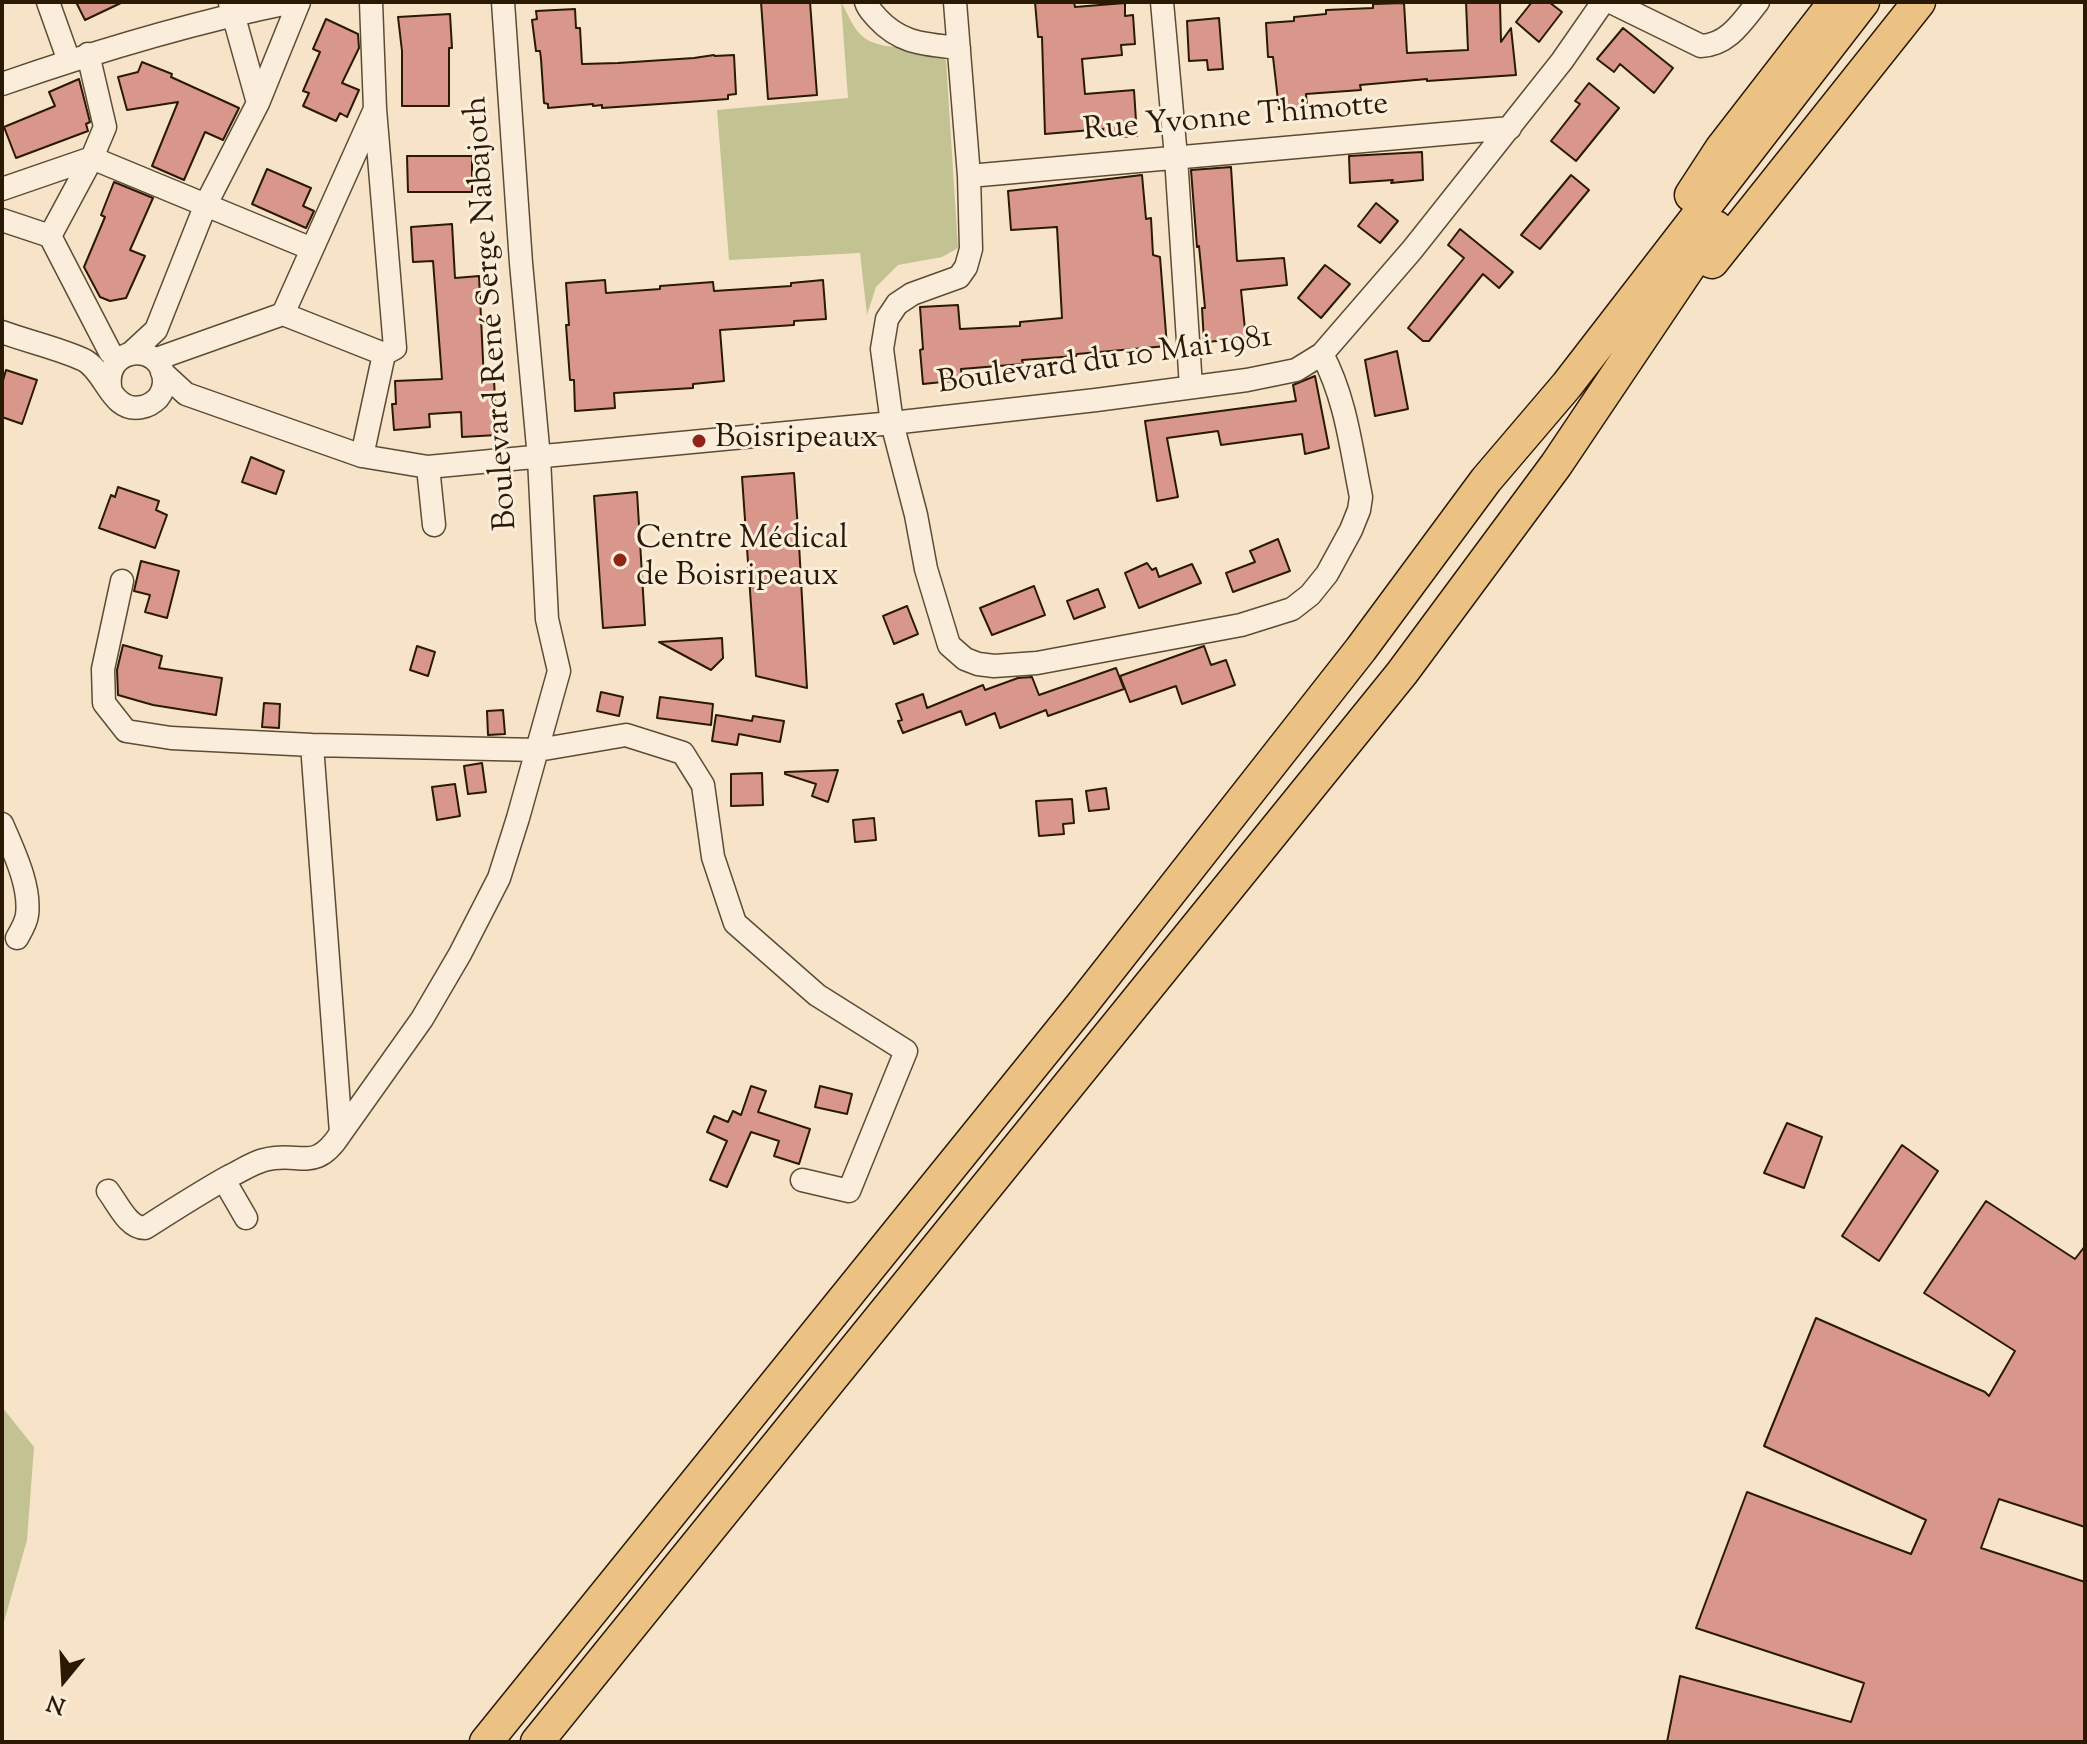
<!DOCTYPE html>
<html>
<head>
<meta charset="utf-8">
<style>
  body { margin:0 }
  #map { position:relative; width:2087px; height:1744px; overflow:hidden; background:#f7e4c8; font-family:"Sorts Mill Goudy",serif }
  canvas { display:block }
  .frame { position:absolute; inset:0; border:4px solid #2a1903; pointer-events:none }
  .north { position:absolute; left:24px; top:1640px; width:80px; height:80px; -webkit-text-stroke:6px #faeddb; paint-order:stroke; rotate:198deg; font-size:22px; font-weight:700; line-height:32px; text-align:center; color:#2a1903 }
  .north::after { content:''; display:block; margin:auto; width:28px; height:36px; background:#2a1903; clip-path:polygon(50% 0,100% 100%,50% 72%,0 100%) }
</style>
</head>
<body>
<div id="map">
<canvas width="2087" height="1744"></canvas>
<div class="frame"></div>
<div class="north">N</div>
</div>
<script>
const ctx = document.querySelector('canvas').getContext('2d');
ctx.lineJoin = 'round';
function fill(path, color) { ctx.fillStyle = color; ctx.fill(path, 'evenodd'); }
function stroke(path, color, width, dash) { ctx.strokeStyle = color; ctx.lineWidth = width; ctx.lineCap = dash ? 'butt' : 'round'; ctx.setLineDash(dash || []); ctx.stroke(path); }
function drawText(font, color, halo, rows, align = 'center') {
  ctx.font = font + ' "Sorts Mill Goudy",serif'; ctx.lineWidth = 6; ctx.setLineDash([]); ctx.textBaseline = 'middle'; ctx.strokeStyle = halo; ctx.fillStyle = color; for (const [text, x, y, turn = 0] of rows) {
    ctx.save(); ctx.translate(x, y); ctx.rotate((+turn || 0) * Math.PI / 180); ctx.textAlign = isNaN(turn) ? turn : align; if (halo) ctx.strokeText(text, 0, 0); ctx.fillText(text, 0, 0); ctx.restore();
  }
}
fill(new Path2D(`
  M841,2c6,10 11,24 20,33 17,16 49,12 70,10l15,15 12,188 -16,9 -44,8 -22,22 -9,28 -7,-62 -131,7 -12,-150 131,-12z
  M2,1407l32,40 -7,93 -25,89z`), '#c2c292');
const building = new Path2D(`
  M76,2h47l-38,18z
  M761,2h49l7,93 -49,4z
  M1035,2h39l1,5 50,-4v13l8,-1 2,29 -14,1 1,10 -40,4 3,35 49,-4 3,46 -34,2v-9l-58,5 -3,-97h-4z
  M1466,2h34l1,40 10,-14 5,47 -89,6v-2l-67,6 1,5 -55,4 1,12 -28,3 -6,-52h-5l-2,-34 28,-2v-4l32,-3v-4l47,-2v-4l31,-1 3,50 61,-3z
  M1532,2h17l13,10 -23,30 -23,-20z
  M575,9l1,19h4l2,36 36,-1 76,-5 20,-3 1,1 19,-1 2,39 -8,1v4l-40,3 -86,6v-3l-9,1v-2l-45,4v-4l-4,-1 -3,-44 -1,-8h-4l-4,-31 5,-1 -1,-8z
  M450,14l2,34h-3v58h-47v-55l-4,-34z
  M1219,18l4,51 -15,1 -1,-10 -18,1 -2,-40z
  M326,19l32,15 1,14 -17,35 17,7 -12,27 -7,-4 -4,8 -33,-15 6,-13 -6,-2 17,-39 -7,-3z
  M1623,28l50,40 -19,25 -34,-29 -6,8 -17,-13z
  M142,62l30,12 -1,3 68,31 -16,32 -18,-8 -21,48 -32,-14 26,-64 -51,8 -9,-33 20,-5z
  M79,79l11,43 -4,2 2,7 -72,27 -12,-31 51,-21 -6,-14z
  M1589,83l30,25 -43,53 -25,-20 29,-37 -5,-3z
  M1422,152l1,28 -32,3 2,-3 -43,3 -1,-27z
  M407,156h65v36h-64z
  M1231,167l6,94 47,-3 3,27 -46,5 5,49 -42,3 -2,-34h3l-6,-62 -2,1 -6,-77z
  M267,169l44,19 -8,18 11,5 -8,17 -54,-24z
  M1142,175l4,44 5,-1 2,37 7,2 7,89 -90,8 -1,2 -54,4 1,4 -62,5 1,11 -39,4 -3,-34 3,-1 -3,-42 38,-2 2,24 60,-3v-4l42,-4 -5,-91 -46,3 -3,-39z
  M1571,175l18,15 -49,59 -19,-14z
  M114,182l39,16 -23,52 15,6 -19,42 -16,3 -10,-4 -16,-30 21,-50 -4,-2z
  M1376,203l22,18 -18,22 -22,-17z
  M452,224l3,54 24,-2 5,105 10,-1 3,55 -35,2 -1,-25 -32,2 1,13 -36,3 -2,-26h4l-1,-23 47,-2 -9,-118 -20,1 -2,-35z
  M1460,229l53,43 -14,16 -16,-14 -54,67h-6l-15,-13 56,-70 -16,-13z
  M1325,265l25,19 -29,34 -23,-20z
  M605,280l1,13 54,-4v-3l53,-4 1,9 77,-5v-3l32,-3 3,39 -32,2v4l-74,5 4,51 -31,3v4l-79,5 1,15 -40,3 -1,-31h-4l-4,-55h3l-3,-42z
  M1397,351l11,58 -33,7 -10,-56z
  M6,370l31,10 -15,44 -20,-7v-33z
  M1315,376l14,72 -24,6 -3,-20 -81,11 -3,-14 -51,7 11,59 -21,4 -12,-80 151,-20 -3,-16z
  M251,457l33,14 -8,23 -34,-12z
  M794,473l5,71 8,144 -51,-12 -14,-199z
  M118,487l41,14 -3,9 11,5 -12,33 -56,-20 12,-33 4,2z
  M637,492l8,133 -42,3 -9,-132z
  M1278,539l12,32 -57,21 -7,-19 29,-11 -5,-11z
  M141,561l38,10 -12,47 -22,-6 5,-17 -16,-4z
  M1147,563l5,7 4,-2 3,9 33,-13 9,19 -62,25 -14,-35z
  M1034,586l11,29 -53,20 -12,-27z
  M1098,589l7,18 -31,12 -7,-18z
  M907,606l11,28 -24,10 -11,-28z
  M722,638l1,20 -12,12 -52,-28z
  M123,645l39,11 -3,12 63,10 -6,37 -63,-10 -35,-10 -1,-25z
  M417,646l18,6 -7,24 -18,-6z
  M1204,646l7,19 15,-5 9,25 -53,19 -6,-18 -46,16 -10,-26z
  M1116,668l8,21 -76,27 -2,-6 -46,18 -5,-15 -29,12 -5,-14 -58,22 -5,-12 4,-1 -6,-16 27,-10 4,14 56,-23 2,5 33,-12 14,-1 7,18z
  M601,692l22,5 -4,19 -22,-5z
  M660,697l53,7 -2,21 -54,-7z
  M264,703l16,1 -1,24 -17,-1z
  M503,710l2,24 -17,1 -1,-24z
  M716,715l36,6 1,-5 31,5 -4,21 -41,-8 -2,11 -25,-4z
  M482,763l4,29 -18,2 -4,-28z
  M838,770l-10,32 -16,-6 4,-12 -31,-10v-2z
  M762,773l1,32 -32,1v-32z
  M455,784l5,32 -23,4 -5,-33z
  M1106,788l3,21 -20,2 -3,-20z
  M1072,799l2,24 -11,1 1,10 -25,2 -3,-35z
  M874,818l2,22 -21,2 -2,-22z
  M751,1086l15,5 -8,21 52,17 -11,35 -25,-8 5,-15 -28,-9 -24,55 -17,-7 17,-39 -20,-9 7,-16 14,6 5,-11 8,4z
  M820,1086l32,8 -5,20 -32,-7z
  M1787,1123l35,14 -18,51 -40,-15z
  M1902,1145l36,26 -59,90 -37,-25z
  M1986,1201l89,58 10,-13v281l-86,-28 -18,49 104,34v160h-418l13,-66 171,46 13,-39 -168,-55 51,-136 164,62 15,-34 -162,-74 52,-128 169,74 4,4 26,-45 -91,-58z`);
fill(building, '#d8978a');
stroke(building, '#2a1903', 2);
const minor = new Path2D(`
  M48,2l21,59
  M371,2l4,107 20,239 -11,6 -101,-40 92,-205
  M866,2c2,7 6,10 11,16 24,26 47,26 82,30
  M955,2l14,174 2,73 -5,18 -7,10 -47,17 -15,10 -10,15 -5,30 10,74 24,92 10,54 23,76 16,14 13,5 16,2 43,-3 204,-38 51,-16 18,-14 17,-21 24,-44 8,-20 2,-13c-10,-49 -15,-98 -39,-143
  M1162,2l14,155 15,230
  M1611,2l90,44c27,-1 41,-24 57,-44
  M230,3l28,100
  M88,54l17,73 -13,31 220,91
  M2,84c95,-33 192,-62 291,-82
  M969,176l541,-48
  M2,189l90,-31
  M2,220l48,16 42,-78
  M50,236l60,116
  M2,332c27,10 56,16 82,28 22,11 27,54 58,47 6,-1 12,-5 16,-9 4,-5 6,-11 6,-17 -1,-41 -64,-36 -53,11
  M130,354l26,-24 50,-126 52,-101 41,-101
  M162,357l121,-43
  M162,372l24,22 176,62 66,11 464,-44 204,-23 151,-20 49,-10 26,-16 90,-104 150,-189 41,-59
  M362,456l22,-102
  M428,467l6,58
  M122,581l-19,88 1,34 22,28 45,7 141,7 226,5 88,-15 57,18 20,32 10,72 22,66 82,72 89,56 -57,140 -47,-11
  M2,824c11,26 29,62 25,91 -1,8 -6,16 -10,23
  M341,1133l81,-114 38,-65 39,-76 19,-60 41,-147 -12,-52 -8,-161 -18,-195 -18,-261
  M224,1180l22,38
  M108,1191c10,13 20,37 37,37 28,-18 56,-36 85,-52 11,-5 22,-13 34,-16 36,-10 50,15 77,-27l-29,-388`);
const highway = new Path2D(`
  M1691,195l30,-46 110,-142
  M1712,262l207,-260
  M486,1742l594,-735 281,-358 125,-169 81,-95 296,-383
  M537,1742l865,-1069 154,-208 160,-238`);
stroke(minor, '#5d4c34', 25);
stroke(highway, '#2a1903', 35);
stroke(minor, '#faeddb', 22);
stroke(highway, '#ecc284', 32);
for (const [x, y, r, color] of [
  [699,441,8,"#8f2418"],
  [620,560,8,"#8f2418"]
]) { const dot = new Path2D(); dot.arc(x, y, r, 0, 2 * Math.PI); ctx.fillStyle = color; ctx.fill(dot); stroke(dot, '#faeddb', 3); }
drawText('32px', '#2a1903', '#faeddb', [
  ["Rue Yvonne Thimotte",1236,120,-5],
  ["Boulevard René Serge Nabajoth",494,313,-94],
  ["Boulevard du 10 Mai 1981",1105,363,-8]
]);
drawText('32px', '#2a1903', '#faeddb', [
  ["Boisripeaux",715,441],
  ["Centre Médical",636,542],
  ["de Boisripeaux",636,579]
], 'left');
</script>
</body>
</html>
